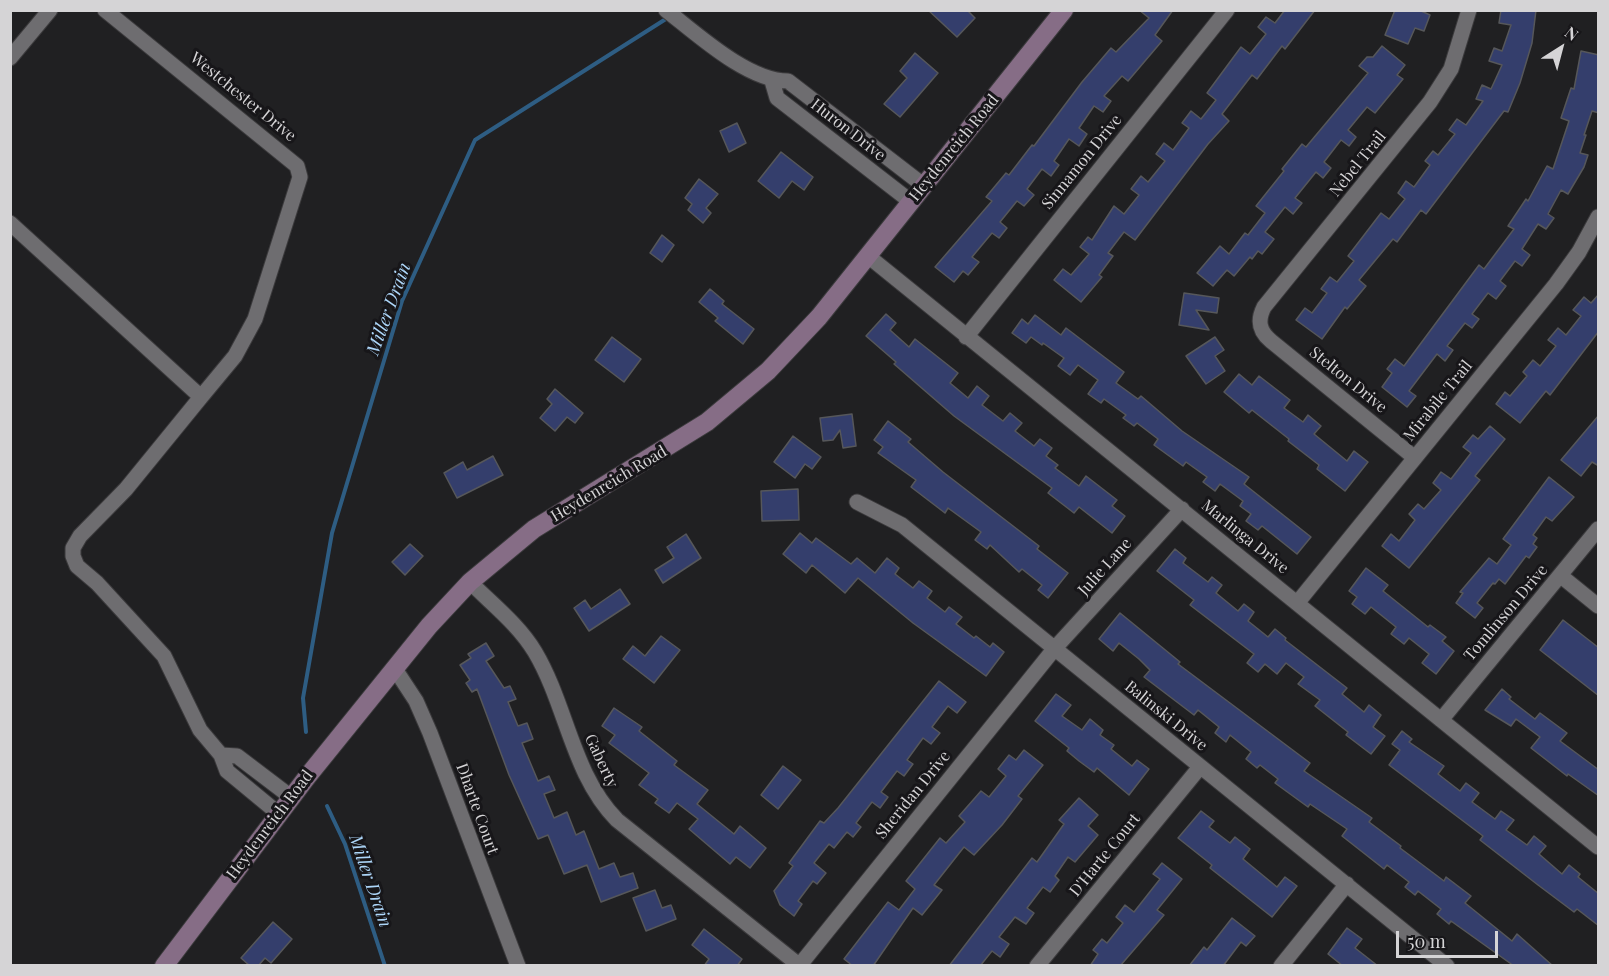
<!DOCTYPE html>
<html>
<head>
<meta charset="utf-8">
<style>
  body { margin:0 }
  #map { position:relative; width:1609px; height:976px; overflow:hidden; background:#202022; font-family:"Playfair Display",serif }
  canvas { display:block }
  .frame { position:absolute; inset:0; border:12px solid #d5d4d6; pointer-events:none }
  .north { position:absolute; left:1531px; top:18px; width:60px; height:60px; -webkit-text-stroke:4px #171619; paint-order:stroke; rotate:36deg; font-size:16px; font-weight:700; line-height:24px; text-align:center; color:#d5d4d6 }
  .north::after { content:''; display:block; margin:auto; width:21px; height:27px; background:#d5d4d6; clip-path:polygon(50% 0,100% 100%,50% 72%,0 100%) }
  .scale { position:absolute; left:1396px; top:931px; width:102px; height:27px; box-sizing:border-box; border:3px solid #d5d4d6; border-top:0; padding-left:8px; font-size:18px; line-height:21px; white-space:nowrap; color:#d5d4d6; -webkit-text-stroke:4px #171619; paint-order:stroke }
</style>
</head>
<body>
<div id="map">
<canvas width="1609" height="976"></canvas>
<div class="frame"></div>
<div class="north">N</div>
<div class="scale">50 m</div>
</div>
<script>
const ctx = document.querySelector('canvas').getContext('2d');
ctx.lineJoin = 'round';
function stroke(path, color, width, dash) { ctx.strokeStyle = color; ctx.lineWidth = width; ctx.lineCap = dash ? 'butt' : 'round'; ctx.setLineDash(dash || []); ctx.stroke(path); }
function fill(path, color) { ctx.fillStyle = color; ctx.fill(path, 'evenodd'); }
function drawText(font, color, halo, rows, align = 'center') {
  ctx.font = font + ' "Playfair Display",serif'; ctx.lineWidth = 6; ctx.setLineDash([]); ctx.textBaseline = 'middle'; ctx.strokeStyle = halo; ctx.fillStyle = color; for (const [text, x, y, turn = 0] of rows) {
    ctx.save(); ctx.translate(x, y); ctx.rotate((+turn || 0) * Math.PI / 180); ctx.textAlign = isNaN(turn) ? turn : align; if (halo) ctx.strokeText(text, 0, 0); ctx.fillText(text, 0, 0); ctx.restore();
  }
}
stroke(new Path2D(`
  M306,732l-3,-34 29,-165 70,-232 73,-161 194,-123
  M327,806l18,38 40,122`), '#2e5d83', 4);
const building = new Path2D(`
  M928,10h39l8,8 -18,19z
  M1139,10h34l-18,25 7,6 -34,40 -6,-5 -18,20 7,5 -8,11 -9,-6 -15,22 8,6 -8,12 -10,-7 -15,22 5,4 -8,11 -9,-7 -15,20 7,6 -10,11 -7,-5 -17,21 7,6 -8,10 -7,-5 -20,24 7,5 -11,13 -5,-4 -9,11 -19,-15 57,-66 -6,-4 20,-24 3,2 23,-30 2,1 48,-64 29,-34 5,4 33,-34z
  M1285,10h30l-30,39 -3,-3 -25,33 -5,-4 -30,39 7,7 -21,23 -73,96 -11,-8 -16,21 5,3 -14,19 3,2 -21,25 -27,-22 9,-11 8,6 18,-21 -9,-7 8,-10 4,3 22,-34 10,8 15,-19 -8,-6 10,-13 7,6 17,-21 -9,-7 8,-11 9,7 16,-22 -7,-5 9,-12 10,8 15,-19 -9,-7 34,-46 9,7 16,-20 -8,-7 8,-10 9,6z
  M1395,10h24l11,5 -6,16 -9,-3 -7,16 -23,-9z
  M1501,10h35l-4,33 -12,40 -12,29 -4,-1 -78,103 -5,-4 -24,32 -4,-3 -34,41 7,6 -19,23 -2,-2 -23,32 -26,-19 9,-12 7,5 15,-20 -6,-4 9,-12 7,5 17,-21 -6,-5 33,-43 8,6 16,-20 -7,-6 8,-12 8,6 16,-22 -5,-4 8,-10 5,4 17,-21 -6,-4 8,-11 9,6 17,-24 -7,-2 6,-14 9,4 11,-24 -13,-4 5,-13 8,3 9,-26 -12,-2z
  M1382,46l23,19 -8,10 6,4 -28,34 -8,-6 -19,23 8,7 -7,9 -8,-6 -17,22 7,6 -8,10 -7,-6 -21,26 7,5 -9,11 -8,-7 -20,25 9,7 -12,15 -4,-3 -6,8 -2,-2 -16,19 -7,-6 -14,16 -16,-13 23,-27 9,8 16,-21 3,2 17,-22 -9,-7 28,-35 -2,-2 20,-25 4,3 62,-74 -9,-7 8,-9h6z
  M1581,51l18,4v58l-7,-2 -8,24h2l-6,18 8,2 -4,12 -16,27 -7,-4 -13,24 6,4 -8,11 -8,-5 -16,25 8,6 -8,11 -7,-5 -15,20 6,5 -10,13 -8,-6 -16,21 7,5 -7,9 -7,-5 -18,23 6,4 -8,11 -8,-7 -28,37 7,5 -9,11 -25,-20 10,-14 -5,-4 8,-10 9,7 75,-101 5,4 30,-40 -6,-3 18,-27 2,2 19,-35 6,3 16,-48 -8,-3 10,-30 3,1z
  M915,53l23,20 -38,44 -16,-13 23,-26 -7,-7z
  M737,123l9,20 -17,9 -9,-21z
  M781,152l32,25 -9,13 -12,-9 -13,17 -21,-17z
  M699,179l19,15 -12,14 5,5 -8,10 -15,-13 4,-6 -7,-6z
  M662,235l12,10 -12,17 -12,-9z
  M710,289l14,12 -2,3 32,25 -11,15 -28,-23 3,-3 -19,-16z
  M1184,293l35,5 -2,15 -21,-3 13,20 -30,-5z
  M1599,294v37l-49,64 -4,-4 -26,32 -24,-19 9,-12 5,4 17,-20 -4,-4 10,-12 7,6 16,-20 -8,-6 10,-12 8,7 15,-19 -8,-6 11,-13 7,6z
  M886,314l10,9 -6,7 19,17 6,-8 43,34 -8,10 18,15 9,-12 12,10 -7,9 21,16 7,-8 12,10 -7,8 19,15 6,-7 12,9 -6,8 12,9 -3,3 24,18 7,-10 31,24 -5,6 13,10 -13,17 -33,-26 -5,6 -26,-20 4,-5 -98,-72 -60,-52 2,-2 -30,-26z
  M1035,315l26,20 5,-7 25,19 33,25 -8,11 22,16 3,-3 41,35 67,46 -5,7 67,53 -14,17 -35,-28 -4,4 -12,-9 5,-7 -11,-8 3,-5 -23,-17 -5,7 -12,-9 4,-5 -21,-15 -3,4 -29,-21 4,-6 -21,-16 -3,3 -11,-8 3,-3 -22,-16 -3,4 -13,-9 10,-14 -20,-15 -8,10 -12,-9 6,-8 -21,-15 -1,2 -11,-8 -5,6 -14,-10 10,-14 6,5z
  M612,337l29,22 -17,23 -29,-22z
  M1215,337l9,13 -9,6 10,15 -19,13 -20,-28z
  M1239,374l13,11 7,-9 31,24 -6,8 19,14 5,-7 13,11 -7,8 33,27 7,-10 14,11 -23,29 -28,-22 2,-4 -31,-24 1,-2 -37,-29 -3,3 -25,-21z
  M555,389l28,24 -8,10 -8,-6 -12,14 -15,-13 12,-14 -5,-5z
  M852,414l4,32 -13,2 -3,-18 -7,10 -10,1 -3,-23z
  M1599,415v51l-7,-4 -11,14 -20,-16z
  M888,421l23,18 -3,3 35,30 96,74 -2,3 31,24 -20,25 -10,-8 4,-5 -20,-16 -3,3 -29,-27 -3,4 -12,-9 6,-8 -33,-24 -3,5 -34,-26 5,-7 -38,-27 5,-6 -9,-7z
  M1490,426l15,13 -30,37 5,4 -71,88 -27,-22 9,-12 8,7 16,-21 -6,-6 9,-10 6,5 17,-19 -8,-7 8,-11 10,7 20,-26 -8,-6 10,-12 5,4z
  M793,436l28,21 -9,12 -7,-5 -10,14 -21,-16z
  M493,456l10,19 -46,23 -13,-25 19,-11 4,8z
  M1549,477l25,20 -22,24 -6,-4 -13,18 4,3 -4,6 4,3 -8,11 -3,-2 -21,28 -6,-5 -4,5 -2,-1 -16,20 6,5 -8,10 -19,-15 7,-10 -3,-1 29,-34 8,6 14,-19 -8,-6z
  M798,489l1,31 -37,1 -1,-30z
  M800,533l12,10 4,-5 35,26 6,-6 18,15 12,-15 12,10 -4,6 18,14 6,-7 13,10 -5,7 18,14 4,-5 13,10 -6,7 18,14 2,-2 14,11 3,-4 11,9 -18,24 -73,-53 -55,-45 -13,15 -33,-28 -6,8 -23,-19z
  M686,534l15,24 -38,25 -8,-13 19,-12 -7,-11z
  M410,544l13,12 -18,19 -13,-13z
  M1175,549l11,9 -3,5 25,19 4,-5 10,8 -6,8 22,18 6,-7 10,8 -6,9 20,16 7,-8 11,9 -1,2 62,48 -5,6 22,18 5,-7 12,10 -8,12 12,9 -14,18 -25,-19 2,-3 -33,-26 5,-6 -22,-16 6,-7 -18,-14 -9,11 -12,-10 -7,8 -11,-9 7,-9 -64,-49 4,-5 -37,-29z
  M1366,568l22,17 -5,6 45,36 2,-2 16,12 -4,4 12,10 -18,23 -14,-11 7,-9 -20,-16 -5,6 -13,-10 5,-7 -25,-20 -6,7 -13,-10 5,-7 -8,-6z
  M620,589l10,15 -41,27 -15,-23 11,-8 6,9z
  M1120,613l60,49 -2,2 132,99 -6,8 68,47 -3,4 32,24 -1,2 44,33 2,-4 25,19 -6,7 47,38 5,-7 36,32h-39l-63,-45 -2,3 -12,-10 4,-5 -23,-18 -3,4 -10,-8 4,-5 -22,-17 -3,4 -42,-33 5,-7 -37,-25 -2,3 -33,-24 3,-4 -18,-14 -3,3 -11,-9 5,-7 -21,-17 -4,7 -11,-9 4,-6 -21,-17 -4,5 -50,-38 6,-7 -11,-11 -20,-16 -6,8 -14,-12z
  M1563,620l36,28v48l-59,-46z
  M661,636l19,14 -26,33 -31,-24 10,-13 12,10z
  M486,643l8,13 -8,5 18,27 6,-2 6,13 -8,3 10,24 9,-3 6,16 -11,4 16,38 11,-5 6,14 -11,4 10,24 13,-6 9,23 8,-4 15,38 15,-6 6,14 13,-4 5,15 -37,14 -14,-37 -23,9 -16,-39 -10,4 -29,-64 -32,-86 -5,3 -6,-9 4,-3 -10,-15 11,-7 -3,-4z
  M939,681l27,21 -9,11 -9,-7 -16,21 8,6 -9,11 -8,-6 -16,22 6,4 -9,12 -7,-5 -16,21 7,5 -8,11 -8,-6 -16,21 5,4 -8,10 -6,-5 -13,16 -5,-4 -15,19 12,10 -9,11 -4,-3 -15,20 4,3 -8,12 -14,-11 -6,-14 19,-25 -4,-3 31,-42 4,2 14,-15z
  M1502,689l9,8 -2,2 26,20 5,-6 27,20 -7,8 39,29v26l-31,-22 -1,2 -36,-28 9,-11 -24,-18 -5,7 -26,-16z
  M1056,694l15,11 -9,11 20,14 8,-11 13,11 -3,5 14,10 -3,4 21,17 5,-6 12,9 -20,26 -32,-27 -3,4 -15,-11 -12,-10 2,-3 -34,-27z
  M614,708l28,19 -3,4 38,30 -3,4 34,25 -11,14 37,30 6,-8 26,22 -16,20 -14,-11 -6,7 -41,-35 9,-10 -21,-16 -8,10 -14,-10 3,-4 -19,-14 10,-12 -40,-30 6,-8 -13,-9z
  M1402,731l10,8 -3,3 35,24 -6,8 22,17 6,-8 13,10 -7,9 23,17 6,-8 13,9 -8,10 21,15 7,-9 12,10 -7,8 23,20 7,-9 11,9 -2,3 21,17v32l-22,-17 -3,3 -36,-27 -58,-45 3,-4 -94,-71 11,-15 -8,-6z
  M1024,750l19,15 -25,31 4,3 -20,26 -28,30 -10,-8 -30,38 8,5 -20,25 -9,-7 -40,58h-20l-9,-7 44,-57 11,8 16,-21 -9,-8 11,-14 23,-29 6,5 19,-21 -6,-6 22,-25 8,6 17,-21 -8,-7 11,-14 7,5z
  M783,766l18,14 -23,29 -17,-14z
  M1079,798l19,17 -10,11 10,9 -23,27 -7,-5 -13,19 4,4 -9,12 -7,-5 -16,21 7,5 -8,11 -11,-7 -16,20 10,7 -9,13 -8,-6 -12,15h-31l83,-108 5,4 27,-38 -5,-4z
  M1201,811l13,10 -5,6 21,16 5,-6 15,12 -7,10 34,28 8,-10 12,9 -25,31 -62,-49 2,-3 -34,-27z
  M1162,863l20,16 -25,31 7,5 -44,51h-30l8,-12 -5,-4 9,-11 5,4 16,-20 -7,-6 9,-12 9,7 26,-33 -7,-5z
  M655,890l7,18 9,-3 5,14 -30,12 -13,-33z
  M1232,918l23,18 -9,10 -5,-4 -18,24h-34l15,-19 3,3z
  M273,922l19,17 -21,24 -6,-5 -7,8h-8l-9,-8z
  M1347,928l15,11 -7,9 23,18h-35l-15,-12z
  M704,929l38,30 -5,7h-33l5,-7 -17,-14z`);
fill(building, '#343e6c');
stroke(building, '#56575a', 1.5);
const street = new Path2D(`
  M666,10c32,25 82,71 122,71l135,104
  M10,58l40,-48
  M772,81l5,17 133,103
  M10,223l191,174 34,-41 20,-37 45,-142 -3,-11 -192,-156
  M868,256l730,591
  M966,337l261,-327
  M201,397l-75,92 -46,47 -7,12v8l4,10 20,17 67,73 36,74 21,25
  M1415,458l-144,-117c-12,-10 -14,-20 -7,-34l166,-205 21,-33 18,-59
  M857,502l45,23 545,441
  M1561,576l37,30
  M470,582c22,22 49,43 65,70 32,54 37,122 82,168l183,146
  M1298,602l258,-318 23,-32 19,-35
  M395,669l21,32 14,32 88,233
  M1441,720l157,-191
  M279,814l-52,-43 -6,-16 16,1 54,41
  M799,966l256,-318 127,-139
  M1037,966l163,-199
  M1281,966l66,-82`);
const secondary = new Path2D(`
  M164,966l143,-189 122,-151 41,-44 64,-53 173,-107 61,-51 51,-54 245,-307`);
stroke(street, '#3b3a3c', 17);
stroke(secondary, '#3b3a3c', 20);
stroke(street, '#6e6d70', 15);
stroke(secondary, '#866d86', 18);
drawText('16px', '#d5d4d6', '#171619', [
  ["Westchester Drive",243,97,39],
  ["Huron Drive",848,130,38],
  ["Heydenreich Road",954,148,-51],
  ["Sinnamon Drive",1082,162,-51],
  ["Nebel Trail",1358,164,-51],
  ["Stelton Drive",1348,380,39],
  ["Mirabile Trail",1438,401,-51],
  ["Heydenreich Road",609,484,-31],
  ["Marlinga Drive",1245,537,39],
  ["Julie Lane",1105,567,-48],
  ["Tomlinson Drive",1506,613,-50],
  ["Balinski Drive",1166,716,39],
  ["Gaberty",601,761,65],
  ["Sheridan Drive",913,795,-51],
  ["Dharte Court",477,809,70],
  ["Heydenreich Road",270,825,-53],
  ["D'Harte Court",1105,855,-51]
]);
drawText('italic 18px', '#add6f9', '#171619', [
  ["Miller Drain",389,309,-70],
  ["Miller Drain",370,881,71]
]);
</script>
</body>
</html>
